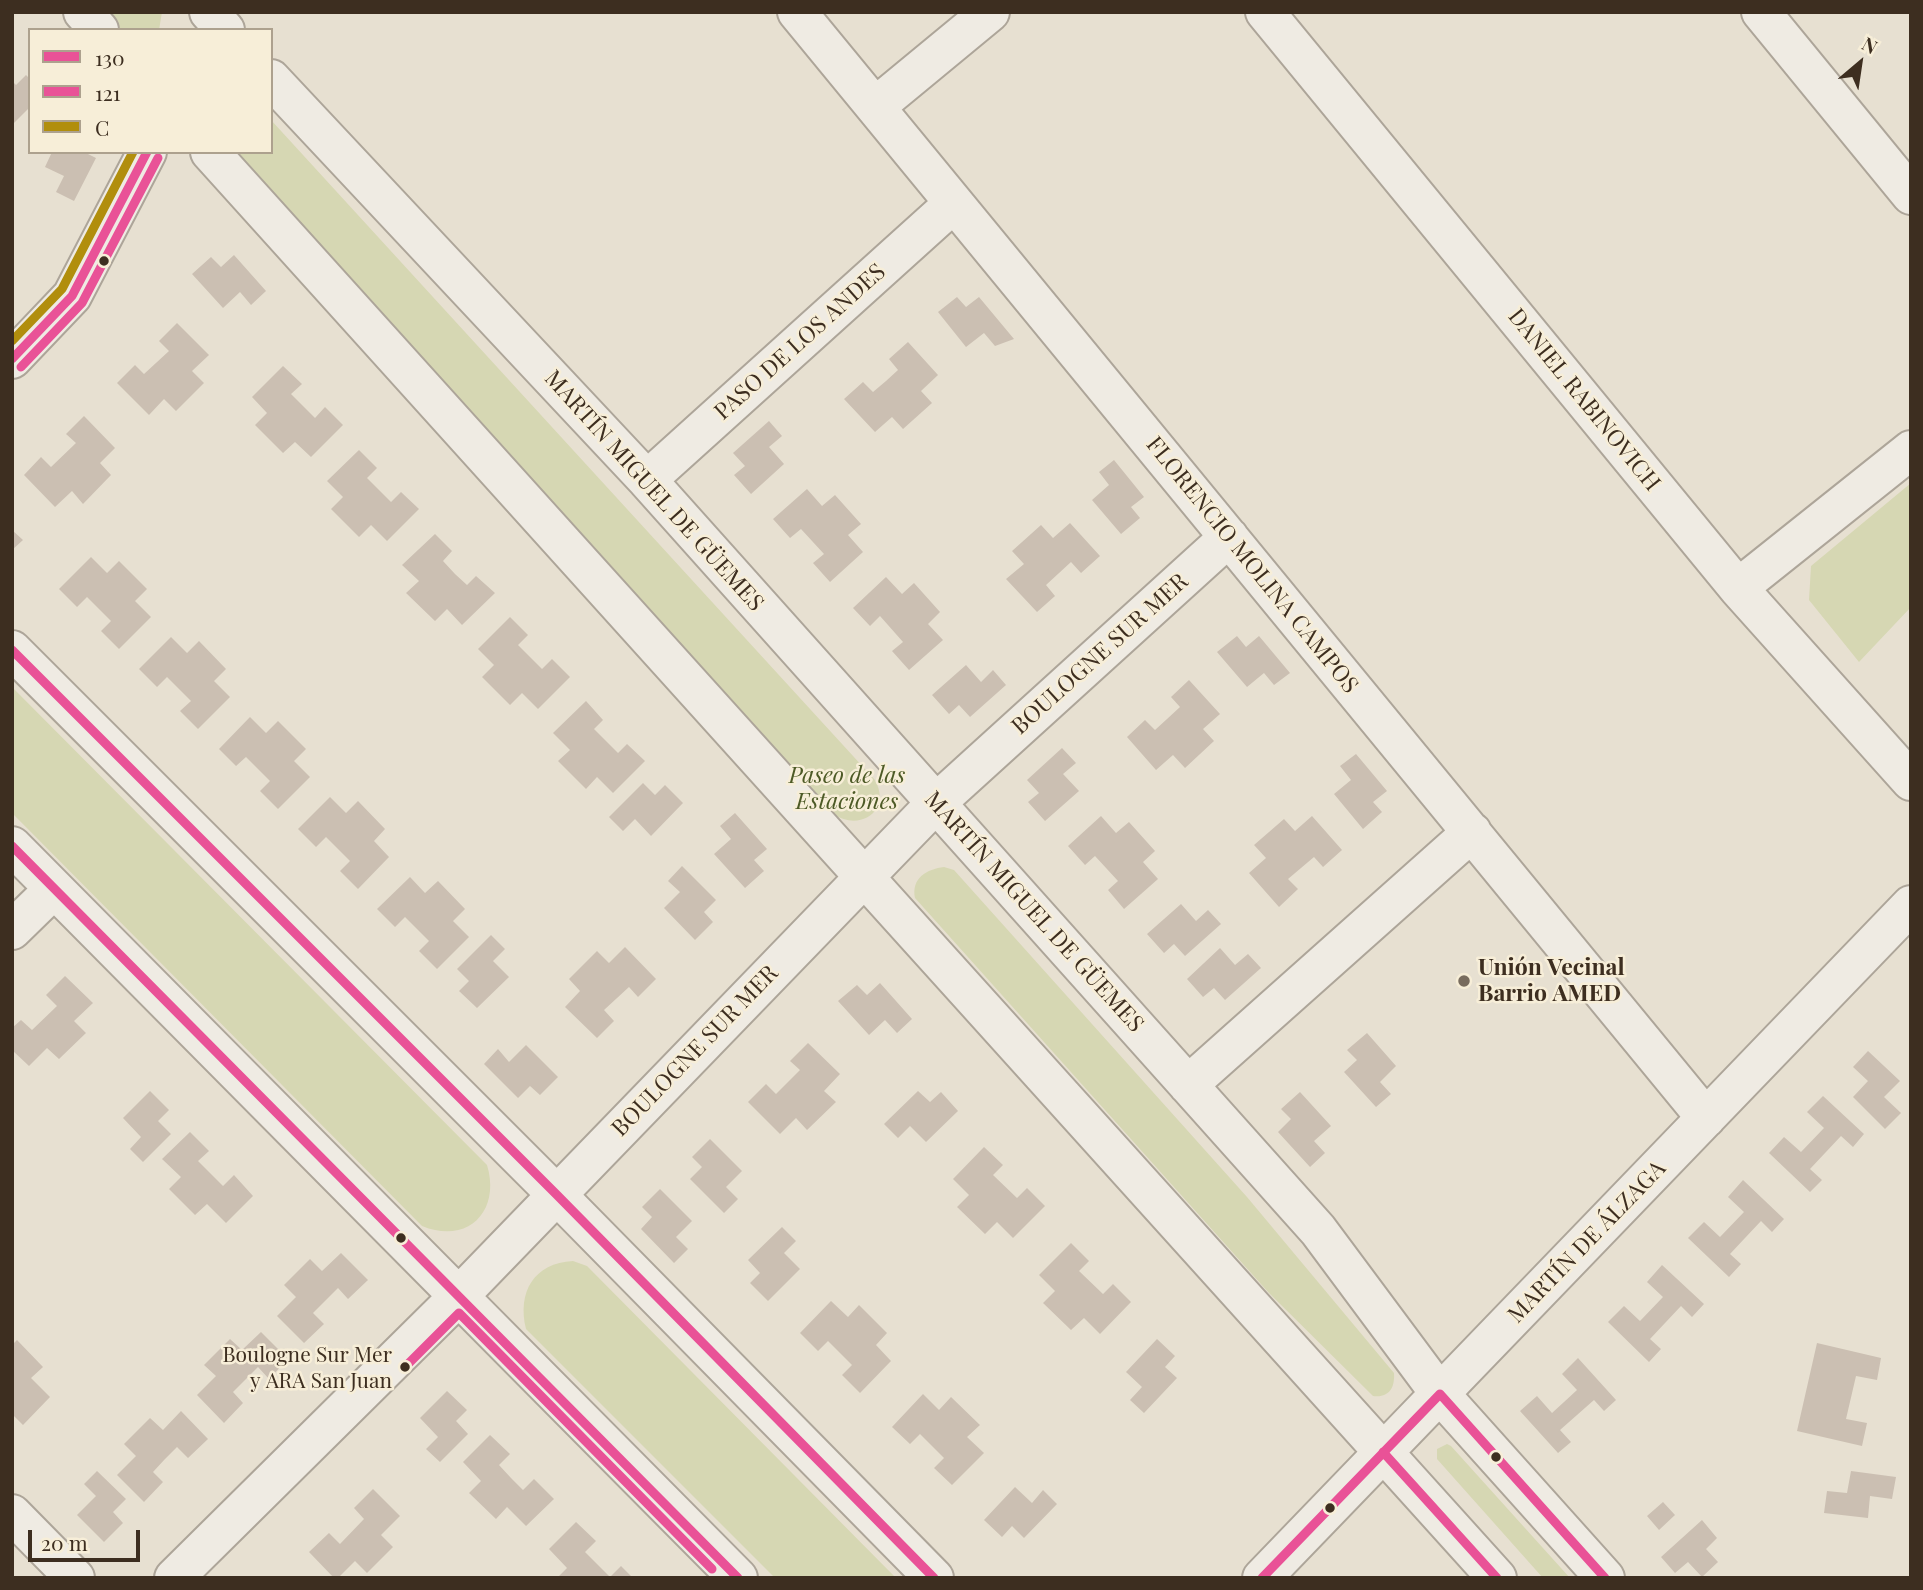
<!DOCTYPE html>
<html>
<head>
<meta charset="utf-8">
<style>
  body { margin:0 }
  #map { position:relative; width:1923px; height:1590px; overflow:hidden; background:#e7e0d1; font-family:"Playfair Display",serif }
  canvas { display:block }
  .frame { position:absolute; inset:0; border:14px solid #3d2e20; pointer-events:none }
  .legend { position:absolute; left:28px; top:28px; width:245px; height:126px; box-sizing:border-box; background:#f7eed8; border:2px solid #ada18e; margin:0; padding:9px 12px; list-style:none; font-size:21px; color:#3d2e20 }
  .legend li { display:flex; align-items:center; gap:14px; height:35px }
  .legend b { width:35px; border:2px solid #ada18e }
  .north { position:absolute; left:1825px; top:28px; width:70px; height:70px; -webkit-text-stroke:5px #f7eed8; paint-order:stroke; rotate:29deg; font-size:19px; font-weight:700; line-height:28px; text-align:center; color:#3d2e20 }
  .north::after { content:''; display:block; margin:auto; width:24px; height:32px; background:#3d2e20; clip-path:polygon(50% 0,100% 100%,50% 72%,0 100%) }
  .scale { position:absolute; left:28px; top:1530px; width:112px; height:32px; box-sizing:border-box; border:4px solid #3d2e20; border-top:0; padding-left:9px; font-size:21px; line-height:24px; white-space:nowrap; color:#3d2e20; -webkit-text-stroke:5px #f7eed8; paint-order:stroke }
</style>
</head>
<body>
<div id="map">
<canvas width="1923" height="1590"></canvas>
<div class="frame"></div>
<ul class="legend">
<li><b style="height:9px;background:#e95297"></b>130</li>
<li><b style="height:9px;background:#e95297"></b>121</li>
<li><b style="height:9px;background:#b18e0d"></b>C</li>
</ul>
<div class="north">N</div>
<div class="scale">20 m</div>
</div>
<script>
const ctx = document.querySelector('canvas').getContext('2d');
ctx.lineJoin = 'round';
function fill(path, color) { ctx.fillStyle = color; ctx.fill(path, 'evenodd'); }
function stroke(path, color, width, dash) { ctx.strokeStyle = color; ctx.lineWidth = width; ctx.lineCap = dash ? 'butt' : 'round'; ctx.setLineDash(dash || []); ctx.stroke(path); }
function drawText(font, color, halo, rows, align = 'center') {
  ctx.font = font + ' "Playfair Display",serif'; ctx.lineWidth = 5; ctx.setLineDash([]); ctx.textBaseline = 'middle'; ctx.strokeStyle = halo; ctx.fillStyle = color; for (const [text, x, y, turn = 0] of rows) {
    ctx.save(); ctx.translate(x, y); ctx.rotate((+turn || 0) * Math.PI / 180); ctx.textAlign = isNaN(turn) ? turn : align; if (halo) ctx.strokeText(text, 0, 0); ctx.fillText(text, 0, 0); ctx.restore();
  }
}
fill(new Path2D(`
  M105,12h57l-3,18h-39z
  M271,120l604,660c17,31 -15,52 -42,34l-601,-662h39z
  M1911,483v124l-52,55 -50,-62 2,-34z
  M12,687l475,478c14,46 -19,80 -65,61l-410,-413z
  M944,867l10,3 293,327 147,176c1,15 -5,25 -21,23l-104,-103 -354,-395c-4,-20 12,-29 29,-31z
  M573,1261l14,5 309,312h-121l-249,-249c-9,-37 8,-66 47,-68z
  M1447,1444l4,2 119,132h-27l-106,-119v-10z`), '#d6d7b3');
fill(new Path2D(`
  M26,75l4,4v28l-18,18v-44l4,4z
  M52,152h32l12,6 -22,43 -18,-9 8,-16 -19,-9z
  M234,255l32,36 -15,14 -11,-13 -17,16 -31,-34 19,-17 10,10z
  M957,297l9,10 13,-10 35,42 -19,7 -11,-13 -18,14 -28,-35z
  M177,323l32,32 -17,16 12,12 -28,28 -12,-12 -15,16 -32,-32 18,-18 9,9 25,-23 -10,-10z
  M908,342l30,33 -17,16 11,12 -29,26 -11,-12 -17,15 -31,-33 19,-17 10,10 13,-11 12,-11 -9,-11z
  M283,366l19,18 -11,10 24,24 10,-11 18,18 -32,32 -16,-15 -12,11 -28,-28 12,-12 -15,-16z
  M84,416l31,32 -15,15 11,12 -28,29 -11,-13 -17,16 -31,-32 17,-18 10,10 25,-24 -10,-9z
  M769,421l13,15 -13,11 15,17 -33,30 -17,-19 11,-9 -12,-13z
  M359,450l18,18 -10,10 24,24 10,-10 18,17 -32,32 -16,-16 -12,12 -28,-28 12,-12 -16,-16z
  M1114,460l30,37 -13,10 9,11 -19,16 -29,-34 17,-15 -10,-13z
  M807,489l15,17 13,-11 26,29 -13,11 15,17 -33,30 -17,-19 11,-9 -23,-25 -11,9 -17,-19z
  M1070,523l30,33 -19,17 -10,-11 -25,23 9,11 -18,16 -31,-33 18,-15 -12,-13 29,-26 12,13z
  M12,530l11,10 -11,10z
  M435,534l17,17 -9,10 12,13 12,11 9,-9 19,17 -33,32 -15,-16 -12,12 -29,-28 13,-12 -17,-16z
  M91,557l16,16 12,-12 28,28 -12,12 16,16 -32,32 -18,-18 10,-10 -24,-24 -10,10 -18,-18z
  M886,577l16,17 12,-11 26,29 -12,12 15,16 -34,30 -17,-19 11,-9 -23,-26 -10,10 -17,-18z
  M510,617l18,18 -10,10 24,24 10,-10 18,18 -32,32 -16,-16 -12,12 -28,-28 12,-12 -16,-16z
  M1237,636l9,11 13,-11 31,37 -16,12 -10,-12 -17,14 -30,-35z
  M171,637l16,16 12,-12 27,28 -12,12 16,16 -32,32 -18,-18 11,-10 -24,-24 -10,10 -18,-18z
  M966,665l15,17 12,-12 13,15 -36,32 -11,-12 -10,9 -17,-19z
  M1189,680l31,34 -17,15 11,12 -29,27 -12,-13 -17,15 -29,-33 18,-17 10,10 12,-11 13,-12 -9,-10z
  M586,701l17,19 -9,9 24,24 9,-9 18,17 -32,32 -16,-16 -11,12 -28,-28 12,-11 -17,-17z
  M250,717l16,16 12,-12 28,28 -12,12 16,16 -32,32 -18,-18 10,-10 -24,-24 -10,9 -17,-17z
  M1062,748l14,15 -13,11 16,17 -34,30 -17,-19 11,-9 -12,-13z
  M1356,754l31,37 -14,11 9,10 -19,17 -29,-35 17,-14 -11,-14z
  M643,783l12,12 10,-10 18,18 -32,33 -16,-17 -12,12 -14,-14z
  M330,797l16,16 12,-12 27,28 -11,12 15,16 -31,32 -18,-18 10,-10 -24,-24 -10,10 -18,-18z
  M735,813l32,36 -13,11 10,11 -19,17 -31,-34 17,-15 -11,-13z
  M1101,816l15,17 13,-11 26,29 -12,11 15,17 -34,30 -16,-19 10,-9 -23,-25 -10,9 -17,-19z
  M1312,816l30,34 -19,17 -9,-10 -26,22 10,10 -19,18 -30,-34 17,-15 -12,-13 30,-26 11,12z
  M682,866l34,34 -12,12 9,10 -18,18 -31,-32 16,-16 -12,-11z
  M410,877l15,16 13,-12 27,28 -12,12 16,16 -32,32 -18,-18 10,-10 -24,-24 -10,10 -18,-18z
  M1181,904l15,17 12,-11 13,14 -36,32 -11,-12 -10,9 -17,-19z
  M491,935l14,14 -12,12 16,16 -32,31 -18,-17 10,-10 -12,-12z
  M625,947l31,32 -18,18 -9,-10 -25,23 10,11 -17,17 -32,-31 15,-16 -11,-12 28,-28 12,12z
  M1220,948l15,17 13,-11 13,14 -36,32 -11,-12 -11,9 -16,-18z
  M65,976l28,27 -19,18 12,12 -27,26 -12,-11 -18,18 -17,-16v-22l9,-8 11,10 25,-24 -11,-11z
  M880,983l32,36 -15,14 -12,-13 -16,15 -31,-34 19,-16 10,10z
  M1367,1033l29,33 -16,16 11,12 -15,13 -32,-35 13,-12 -10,-10z
  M808,1043l32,31 -16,17 12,11 -29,28 -11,-12 -16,16 -32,-32 18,-18 10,10 24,-24 -10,-9z
  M526,1045l32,32 -18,18 -10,-9 -12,12 -34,-34 14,-15 11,13z
  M1868,1051l32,30 -16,16 17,16 -16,16 -32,-32 15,-16 -15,-14z
  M150,1091l19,19 -11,11 13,13 -28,28 -13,-13 11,-12 -18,-19z
  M918,1091l12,11 11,-10 17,19 -32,31 -16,-16 -12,12 -14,-14z
  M1300,1092l31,34 -17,15 11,12 -15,14 -32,-35 13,-13 -10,-10z
  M1823,1096l41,38 -11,13 -12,-11 -31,33 12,11 -12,12 -41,-39 15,-16 17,15 23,-24 -17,-16z
  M190,1132l19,19 -11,10 25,25 11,-11 19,21 -27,27 -19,-19 -12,11 -26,-26 12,-12 -19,-18z
  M710,1139l32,32 -16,16 12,12 -14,14 -34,-34 12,-12 -10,-10z
  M984,1147l19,18 -10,10 24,23 10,-10 18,18 -32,32 -16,-16 -12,12 -28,-27 12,-12 -16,-16z
  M1743,1180l41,39 -12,13 -11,-11 -16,17 -15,16 11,10 -12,13 -41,-39 16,-16 16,15 24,-25 -16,-15z
  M660,1189l32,32 -16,16 12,12 -14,14 -33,-34 11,-12 -10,-10z
  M782,1227l14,14 -12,12 16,16 -32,32 -18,-18 10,-10 -12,-13z
  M1071,1243l18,18 -10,10 24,23 10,-10 18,18 -31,32 -16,-16 -13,12 -28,-27 12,-12 -16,-16z
  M341,1253l27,27 -20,19 -10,-11 -25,25 11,11 -20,19 -27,-27 19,-19 -12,-12 26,-26 12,12z
  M1662,1265l42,39 -12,13 -11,-11 -31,33 11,10 -12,13 -41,-40 16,-16 16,15 23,-24 -16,-15z
  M831,1301l17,16 11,-12 28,28 -11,12 15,16 -31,32 -18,-18 10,-10 -24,-24 -10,10 -18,-18z
  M261,1332l27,27 -19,20 -11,-12 -25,25 10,11 -19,20 -27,-28 19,-19 -12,-11 26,-26 12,11z
  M1157,1339l18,17 -10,11 12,11 -33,35 -14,-13 12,-13 -16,-15z
  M17,1340l26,27 -12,11 19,19 -27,28 -11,-11 2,-20 -2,-49z
  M1817,1343l64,15 -4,22 -21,-4 -10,43 21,4 -5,23 -65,-15z
  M1578,1358l38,42 -12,11 -10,-11 -34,30 11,12 -13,11 -38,-42 17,-15 15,17 12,-11 13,-12 -15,-16z
  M447,1391l20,19 -11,11 12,13 -28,28 -14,-13 12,-12 -18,-19z
  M923,1394l16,16 12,-13 29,28 -13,12 17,16 -32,32 -18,-17 10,-10 -24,-24 -10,10 -18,-17z
  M181,1411l27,28 -20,19 -11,-11 -12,12 -12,13 10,10 -19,20 -27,-27 19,-19 -12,-12 26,-26 13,12z
  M490,1435l20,19 -11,11 12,13 12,12 11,-11 20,20 -28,27 -19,-19 -11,12 -27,-26 12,-12 -18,-19z
  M97,1471l29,28 -13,13 10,11 -19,19 -27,-27 19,-19 -12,-12z
  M1851,1471l45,6 -4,22 -22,-3 -2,22 -44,-5 3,-22 20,2z
  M1015,1487l17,16 11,-13 14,14 -33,34 -12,-12 -10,11 -18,-17z
  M373,1489l27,27 -19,19 12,12 -26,26 -12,-12 -17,17h-4l-25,-26 20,-19 11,11 24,-25 -10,-11z
  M1663,1502l12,13 -16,15 -12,-14z
  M1702,1520l15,18 -11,11 12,13 -16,15 -14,-15 -13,11 -14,-16z
  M576,1522l20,19 -11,11 25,25 11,-11 12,12h-76l10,-10 -18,-19z`), '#cbbfb2');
const street = new Path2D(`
  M83,12l16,18
  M209,12l16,18
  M797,12l909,1106
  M1265,12l473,576 173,193
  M1761,12l150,183
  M271,79l376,401 671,750 122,164 165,184
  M875,107l115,-95
  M210,152l1287,1426
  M12,359l60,-63 75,-144
  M647,480l307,-277
  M1738,588l173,-138
  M12,650l545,545 377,383
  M12,846l726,732
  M12,930l42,-41
  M1188,1085l284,-253
  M12,1514l63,64
  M174,1578l285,-282 477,-493 293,-266
  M1262,1578l649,-673`);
stroke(street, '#ada599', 42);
stroke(street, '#efebe3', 38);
stroke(new Path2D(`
  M12,359l60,-63 75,-144
  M12,650l545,545 377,383
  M12,846l726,732
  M1440,1394l165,184
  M1383,1452l114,126
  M1262,1578l178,-184`), '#e95297', 9);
stroke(new Path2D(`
  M21,367l61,-64 76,-145
  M404,1368l55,-55 253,256`), '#e95297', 9);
stroke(new Path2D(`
  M12,341l50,-52 71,-137`), '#b18e0d', 9);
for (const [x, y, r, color] of [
  [104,261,6,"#3d2e20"],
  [1464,981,7,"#786c5e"],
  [401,1238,6,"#3d2e20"],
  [405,1367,6,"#3d2e20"],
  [1496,1457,6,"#3d2e20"],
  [1330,1508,6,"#3d2e20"]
]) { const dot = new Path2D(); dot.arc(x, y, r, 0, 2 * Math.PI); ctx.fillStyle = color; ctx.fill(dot); stroke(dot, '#f7eed8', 2.5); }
drawText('21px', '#3d2e20', '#f7eed8', [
  ["Boulogne Sur Mer",392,1355],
  ["y ARA San Juan",392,1381]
], 'right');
drawText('23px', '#3d2e20', '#f7eed8', [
  ["PASO DE LOS ANDES",800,342,-42],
  ["DANIEL RABINOVICH",1584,400,51],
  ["MARTÍN MIGUEL DE GÜEMES",654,491,48],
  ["FLORENCIO MOLINA CAMPOS",1252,565,51],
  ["BOULOGNE SUR MER",1100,654,-42],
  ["MARTÍN MIGUEL DE GÜEMES",1034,912,48],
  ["BOULOGNE SUR MER",695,1051,-46],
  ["MARTÍN DE ÁLZAGA",1587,1242,-46]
]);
drawText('italic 23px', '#4d5a26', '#f7eed8', [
  ["Paseo de las",847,776],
  ["Estaciones",847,802]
]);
drawText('bold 23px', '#3d2e20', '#f7eed8', [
  ["Unión Vecinal",1478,968],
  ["Barrio AMED",1478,994]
], 'left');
</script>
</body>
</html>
